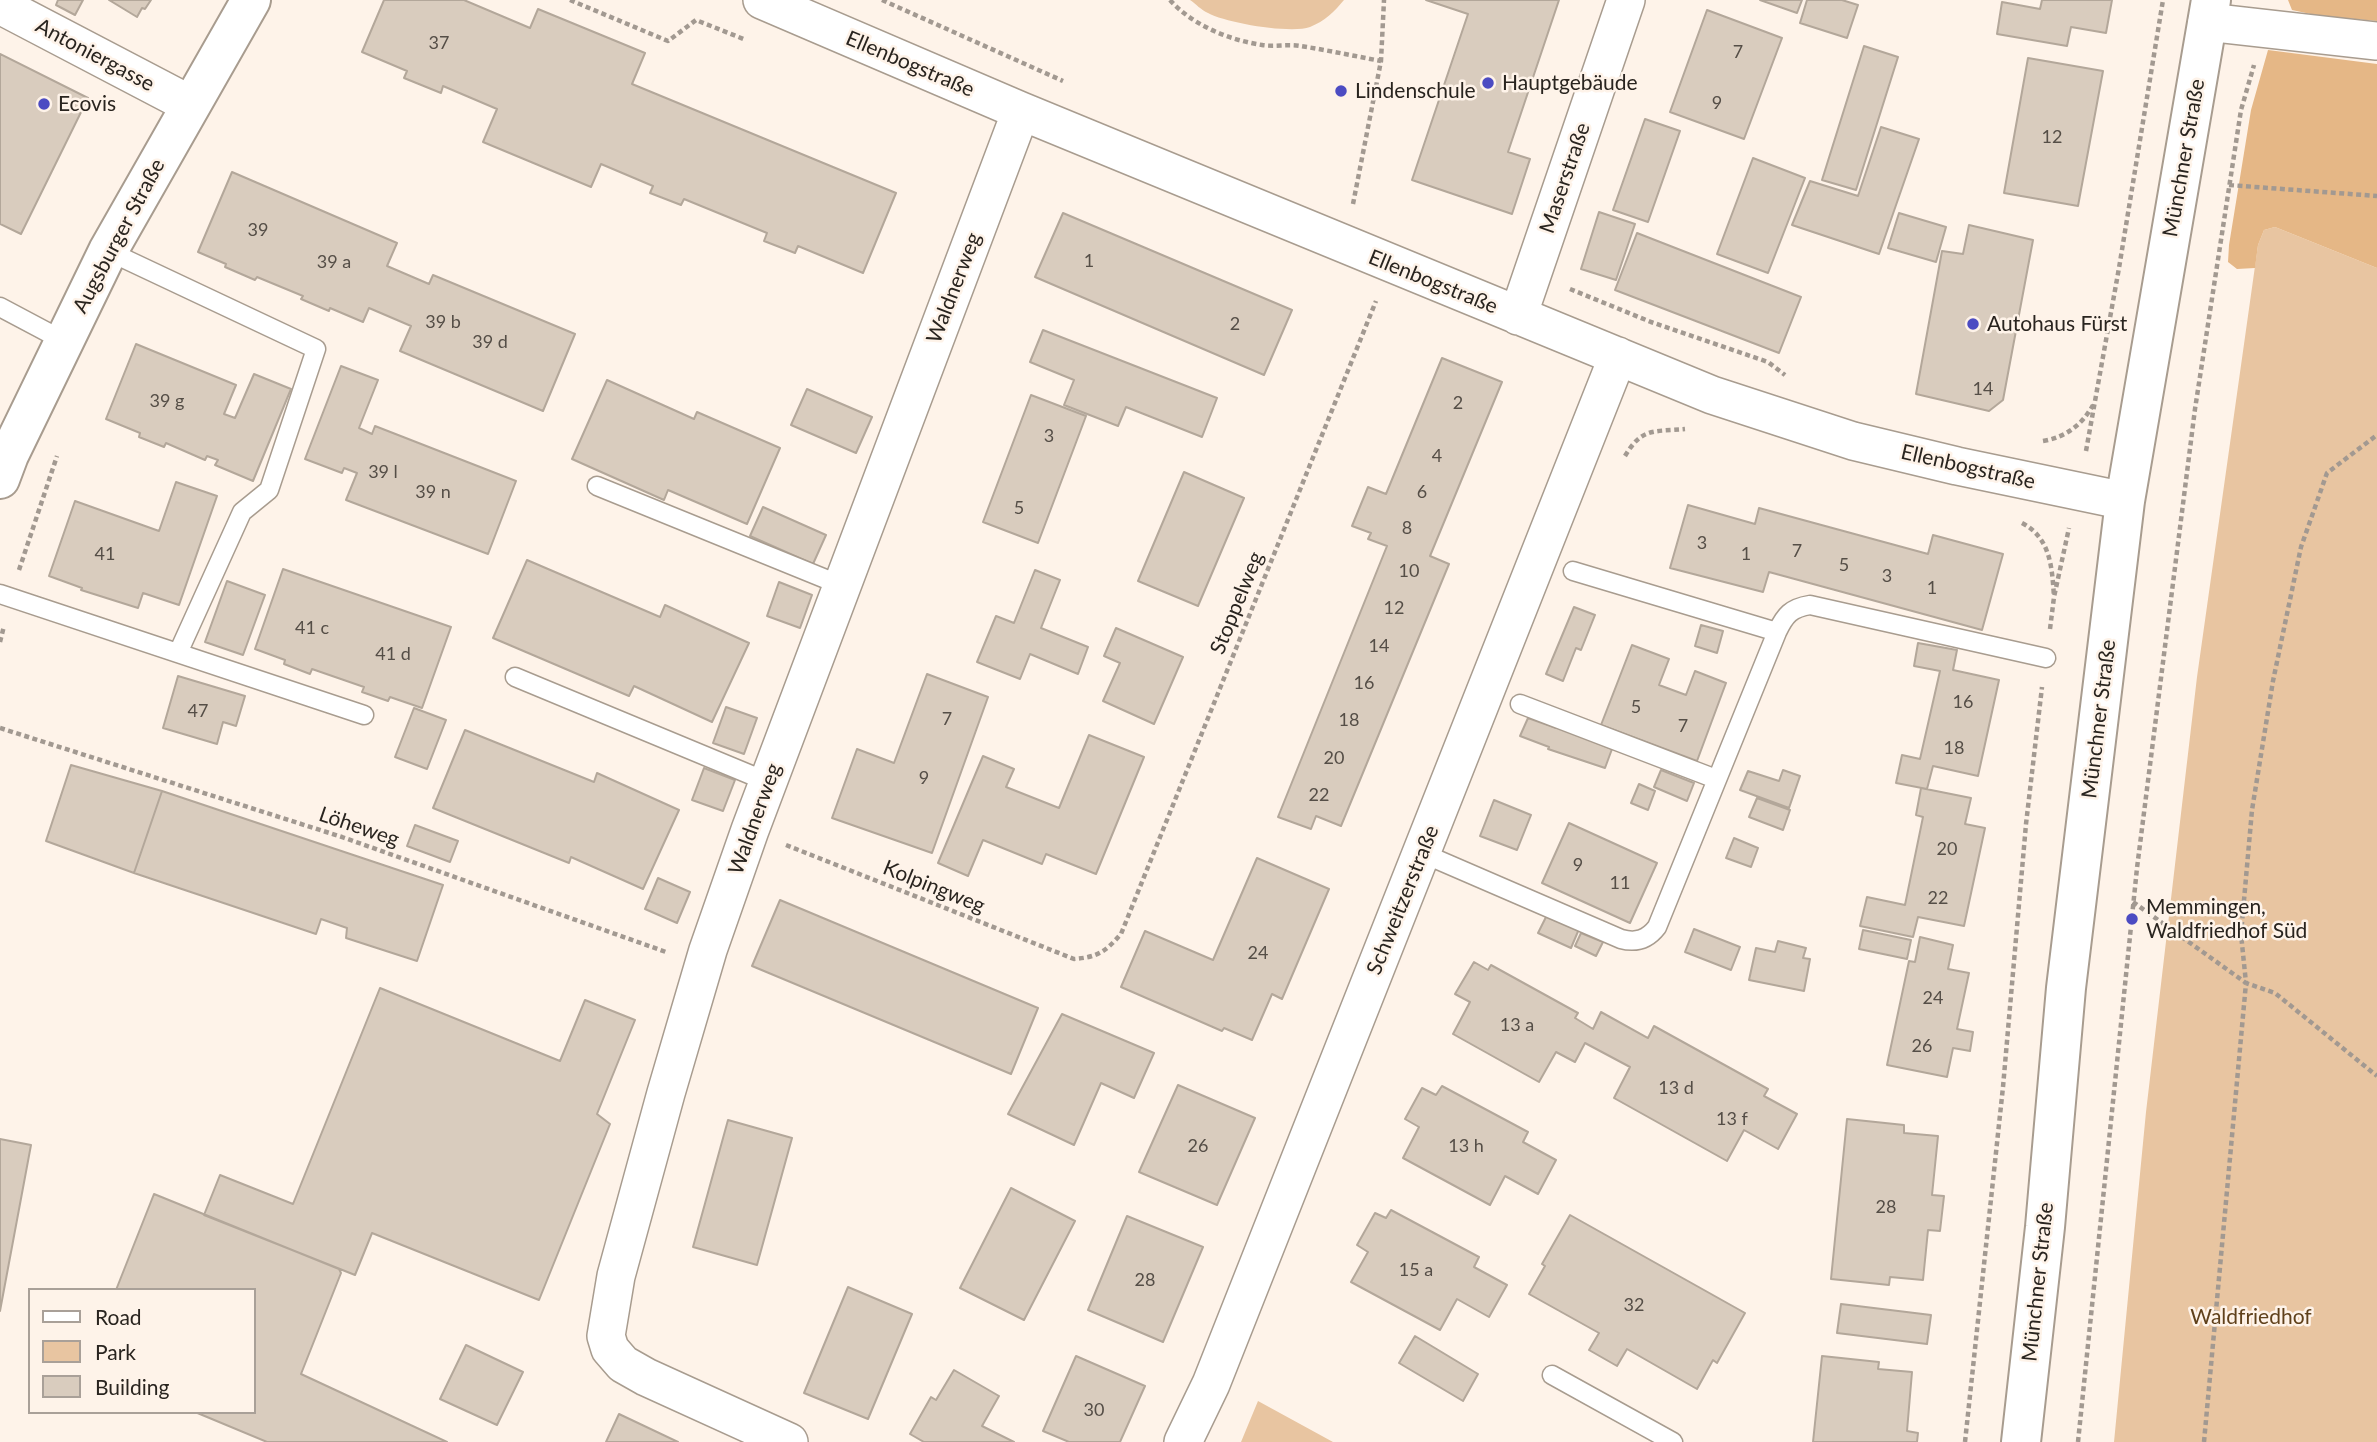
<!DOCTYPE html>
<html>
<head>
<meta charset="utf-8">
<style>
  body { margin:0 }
  #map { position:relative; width:2377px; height:1442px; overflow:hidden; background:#fef3e9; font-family:Lato,sans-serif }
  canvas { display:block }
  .legend { position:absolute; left:28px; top:1288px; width:228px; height:126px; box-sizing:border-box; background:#fef3e9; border:2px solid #a9a098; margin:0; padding:9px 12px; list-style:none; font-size:21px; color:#29241f }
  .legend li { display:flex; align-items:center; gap:14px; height:35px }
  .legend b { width:35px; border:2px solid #a9a098 }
</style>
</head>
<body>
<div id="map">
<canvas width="2377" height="1442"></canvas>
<ul class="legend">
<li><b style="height:9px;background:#fff"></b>Road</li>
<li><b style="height:19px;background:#e8c5a1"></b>Park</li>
<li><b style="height:19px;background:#d9ccbe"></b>Building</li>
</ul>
</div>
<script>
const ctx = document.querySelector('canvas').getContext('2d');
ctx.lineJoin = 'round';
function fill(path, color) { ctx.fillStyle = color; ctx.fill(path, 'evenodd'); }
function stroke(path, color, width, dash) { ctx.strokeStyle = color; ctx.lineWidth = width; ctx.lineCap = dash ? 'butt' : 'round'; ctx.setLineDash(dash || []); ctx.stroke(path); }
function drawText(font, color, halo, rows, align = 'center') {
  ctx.font = font + ' Lato,sans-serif'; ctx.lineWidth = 5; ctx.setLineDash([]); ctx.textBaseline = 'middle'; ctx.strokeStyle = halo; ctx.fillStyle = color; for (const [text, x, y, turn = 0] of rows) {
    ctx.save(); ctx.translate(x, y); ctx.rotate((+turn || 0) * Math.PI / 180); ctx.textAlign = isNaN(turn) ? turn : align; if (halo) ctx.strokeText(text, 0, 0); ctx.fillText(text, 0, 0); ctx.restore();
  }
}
fill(new Path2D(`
  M1190,0h154c-10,12 -19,21 -34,27 -19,7 -84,-4 -102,-14 -7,-3 -12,-9 -18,-13z
  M2275,227l102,41v1174h-263l32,-330 51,-435 61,-432 6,-15z
  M1258,1401l75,41h-92z`), '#e8c5a1');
fill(new Path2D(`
  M2288,0h89v21l-57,-5 -28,-6z
  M2268,50l109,14v204l-102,-41 -11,3 -6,15 -3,23 -18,1 -9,-7 1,-17 22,-135z`), '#e5b786');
const building = new Path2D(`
  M58,0h25l-8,15 -19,-10z
  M109,0h42l-6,9 -3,-1 -5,9z
  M384,0h80l66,28 8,-19 107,44 -13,31 264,109 -33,80 -65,-27 -3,7 -31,-12 3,-8 -83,-34 -3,6 -31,-12 3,-7 -52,-22 -10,23 -108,-45 14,-33 -54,-23 -2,7 -37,-15 3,-7 -45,-19z
  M1426,0h133l-51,152 22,7 -18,55 -100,-34 56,-166z
  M1760,0h42l-5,13z
  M1807,0h35l16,5 -11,33 -47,-15z
  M2042,0h70l-6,33 -35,-6 -4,19 -70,-12 5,-32 38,7z
  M1707,10l75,28 -38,101 -74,-27z
  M1864,46l34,11 -42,133 -34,-10z
  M0,54l88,44 -67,136 -21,-10z
  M2028,58l75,13 -25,135 -74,-13z
  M1645,119l35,12 -32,91 -35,-12z
  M1881,127l38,12 -40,115 -87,-29 18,-44 48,15z
  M1753,158l52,20 -37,95 -51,-19z
  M232,172l165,71 -10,23 42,18 4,-9 142,59 -32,77 -143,-60 11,-25 -42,-18 -6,14 -33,-14 -1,3 -28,-12 2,-3 -46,-19 -2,3 -30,-13 1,-3 -28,-12z
  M1599,212l36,12 -19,56 -35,-11z
  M1063,213l229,97 -28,65 -229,-98z
  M1899,213l47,14 -10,35 -48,-14z
  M1969,225l64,15 -30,160 -14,11 -73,-17 26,-143 21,3z
  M1637,233l164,64 -22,56 -164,-63z
  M1043,330l174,68 -15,39 -76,-30 -8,19 -54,-21 10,-25 -44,-18z
  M136,344l100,41 -12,29 11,4 19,-44 37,15 -38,92 -38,-16 3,-5 -11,-4 -2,4 -39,-17 -2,4 -25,-10 1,-4 -34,-14z
  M1442,358l60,24 -72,174 19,8 -108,262 -25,-10 -5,13 -33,-12 109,-271 -19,-7 3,-6 -19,-7 16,-39 18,7z
  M341,366l37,14 -19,48 13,6 3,-8 141,55 -28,73 -142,-54 11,-27 -13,-5 -2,5 -37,-14z
  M607,380l87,39 3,-7 83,36 -33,76 -79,-34 -4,10 -92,-41z
  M807,389l65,28 -16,36 -65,-28z
  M1031,395l55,21 -48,127 -55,-21z
  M1184,472l60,26 -46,108 -60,-25z
  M176,482l41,14 -38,109 -36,-12 -5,15 -57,-18 1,-2 -33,-12 26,-75 84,30z
  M1688,505l67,19 4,-16 169,46 5,-19 70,19 -21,76 -213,-58 -6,20 -93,-24z
  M763,507l63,28 -13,29 -63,-28z
  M527,560l133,57 5,-12 84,38 -37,79 -78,-36 -5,10 -136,-58z
  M283,569l168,58 -29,81 -32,-11 -2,4 -26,-9 2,-5 -52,-18 -2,5 -26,-10 1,-4 -30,-11z
  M1035,570l25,10 -19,48 47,19 -10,27 -48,-20 -10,25 -43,-17 19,-46 18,7z
  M227,581l38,14 -22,60 -38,-13z
  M779,582l33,13 -12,33 -33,-12z
  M1574,607l21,8 -14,35 -5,-2 -13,33 -17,-7z
  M1701,625l22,6 -6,22 -22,-7z
  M1116,628l67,29 -29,67 -51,-23 17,-38 -16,-7z
  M1918,643l39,7 -4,20 46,10 -21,96 -45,-10 -6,23 -31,-6 6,-28 18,4 20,-88 -26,-5z
  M1632,645l37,14 -10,26 27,10 9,-24 31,12 -29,78 -96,-36z
  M927,674l61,23 -56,156 -100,-35 25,-69 37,14z
  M178,676l67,20 -9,30 -13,-4 -6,22 -54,-16z
  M726,707l31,11 -13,36 -31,-11z
  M414,708l32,12 -19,49 -32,-12z
  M1528,718l28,10 1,-3 41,15 -1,3 15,6 -7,19 -57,-19 1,-2 -29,-11z
  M465,730l129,52 3,-9 82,37 -36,79 -72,-32 -2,6 -136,-55z
  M1089,735l55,22 -48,117 -50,-20 -4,10 -59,-24 -15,36 -30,-13 45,-107 31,13 -8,18 53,21z
  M71,765l91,26 -28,82 -88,-32z
  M704,768l31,12 -12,31 -31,-11z
  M1661,770l33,13 -7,18 -33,-14z
  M1783,770l17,6 -11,32 -49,-18 8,-19 31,10z
  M1639,784l16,7 -7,19 -17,-7z
  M1921,788l50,10 -6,26 20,4 -21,98 -46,-9 -5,20 -53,-11 7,-29 38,8 18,-88 -7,-2z
  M162,791l281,94 -26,76 -71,-23 1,-10 -26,-9 -5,15 -182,-61z
  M1757,798l33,12 -7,20 -34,-13z
  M1494,800l37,15 -14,35 -37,-14z
  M1569,823l88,40 -27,60 -88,-40z
  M415,825l43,16 -8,21 -43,-16z
  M1734,838l24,10 -7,19 -25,-9z
  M1257,858l72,31 -47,110 -10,-5 -20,46 -28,-12 -2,3 -101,-44 24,-56 68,29z
  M658,878l32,14 -13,31 -32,-14z
  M780,900l258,108 -27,66 -259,-108z
  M1547,915l32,14 -8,19 -33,-15z
  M1694,929l46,18 -9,23 -46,-18z
  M1863,930l48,10 -4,19 -48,-10z
  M1581,933l22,9 -7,14 -21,-10z
  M1920,937l33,8 -5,24 21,4 -12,56 16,3 -3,19 -17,-3 -6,29 -60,-12 22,-104 6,1z
  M1778,941l28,7 -3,10 7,1 -6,32 -55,-11 7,-32 19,4z
  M1474,962l14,8 3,-5 87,48 -3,5 18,11 8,-17 47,26 6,-12 114,63 -4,7 33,18 -19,35 -34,-19 -17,31 -113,-63 16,-31 -45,-24 -10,19 -19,-10 -17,30 -86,-48 17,-32 -15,-8z
  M380,988l180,73 25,-61 50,20 -38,94 13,10 -71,176 -167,-67 -17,42 -151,-60 16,-40 73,29z
  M1062,1014l92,39 -20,45 -33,-15 -27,62 -66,-31z
  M1178,1085l77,33 -38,87 -78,-33z
  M1442,1086l86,46 -5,10 33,18 -18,34 -33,-18 -15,29 -87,-47 16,-31 -14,-8 17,-31 14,7z
  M1847,1119l57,6v8l34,3 -6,59 12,1 -4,35 -12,-1 -5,50 -33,-3 -1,8 -58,-6z
  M728,1120l64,18 -35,127 -64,-18z
  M0,1139l31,6 -31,166z
  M1011,1188l64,33 -51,99 -64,-32z
  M154,1194l185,75 2,4 -40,101 146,68h-180l-72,-30h59v-122h-138z
  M1391,1210l88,47 -5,10 33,18 -18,32 -32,-18 -17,31 -89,-48 17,-30 -11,-7 18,-32 11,5z
  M1570,1215l175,98 -28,50 -4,-3 -16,29 -70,-40 -10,17 -28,-16 10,-17 -70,-39 16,-28 -3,-2z
  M1127,1216l76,31 -40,95 -75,-32z
  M848,1287l64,27 -44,105 -64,-26z
  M1841,1304l90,11 -4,29 -90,-11z
  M1415,1336l63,38 -15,27 -64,-38z
  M466,1345l57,27 -26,53 -57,-26z
  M1076,1356l69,30 -25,56h-51l-26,-11z
  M1822,1356l57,6 -1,7 34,3 -5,59 11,2 -1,9h-104z
  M954,1370l45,26 -17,30 32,16h-90l-14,-8 21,-37 5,3z
  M619,1414l59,28h-72z`);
fill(building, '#d9ccbe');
stroke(building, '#b3a79a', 2);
const lane = new Path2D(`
  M108,251l208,98 -47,141 -27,22 -64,141
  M0,307l64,34
  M597,486l246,100
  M1573,571l204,61
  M0,594l364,121
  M515,677l253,105
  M1520,704l196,75
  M1422,853l199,86c15,4 26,1 36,-12l120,-295c8,-17 14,-24 33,-27l236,53
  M1552,1375l121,67`);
const street = new Path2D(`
  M762,0l259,111 691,284 141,46 104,25 168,35
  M0,5l191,100
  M2207,22l170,19
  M1518,316l108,-316
  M789,1442l-143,-65 -23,-13 -13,-15 -4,-13 10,-60 50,-183 42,-143 42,-120 271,-719
  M1183,1442l28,-58 407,-1028`);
const secondary = new Path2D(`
  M0,479l9,-24 99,-204 143,-251
  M2021,1442l24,-215 21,-239 59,-487 86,-501`);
stroke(lane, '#a89c8f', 21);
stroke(street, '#a89c8f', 40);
stroke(secondary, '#a89c8f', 42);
stroke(new Path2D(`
  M570,0l98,41 28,-21 50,20
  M882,0l181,81
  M1170,0c22,25 59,40 92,45 12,2 26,-1 38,1 27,4 54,10 81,15
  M2229,185l148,11
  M1353,204l28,-143 3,-61
  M1570,289l81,33 117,40 17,13
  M2043,441c23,-4 39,-16 50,-36
  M2086,451l33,-183 44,-268
  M1625,456c17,-29 29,-24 60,-27
  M2022,523c29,15 30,45 32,74
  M19,570l38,-114
  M2050,629l4,-32 15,-69
  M0,642l4,-16
  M0,728l342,109 324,115
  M786,845l288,114c24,-2 31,-7 47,-25l255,-633
  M2133,902l113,81 -5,-49 11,-124 21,-129 28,-134 26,-74 50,-38
  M1965,1442l38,-355 23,-263 16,-137
  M2078,1442l59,-574 58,-459 46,-299 13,-45
  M2204,1442l42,-459 29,10 102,83`), '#a29991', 4.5, [5, 3.5]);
stroke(lane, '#fff', 18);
stroke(street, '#fff', 37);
stroke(secondary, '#fff', 38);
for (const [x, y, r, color] of [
  [1488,83,7,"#4c4bc2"],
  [1341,91,7,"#4c4bc2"],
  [44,104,7,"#4c4bc2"],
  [1973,324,7,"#4c4bc2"],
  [2132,919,7,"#4c4bc2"]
]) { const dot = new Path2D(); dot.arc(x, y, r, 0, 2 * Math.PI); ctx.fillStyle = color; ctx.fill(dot); stroke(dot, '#fef3e9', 2.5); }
drawText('18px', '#554e47', null, [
  ["37",439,43],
  ["7",1738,52],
  ["9",1717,103],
  ["12",2052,137],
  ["39",258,230],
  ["1",1089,261],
  ["39 a",334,262],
  ["39 b",443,322],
  ["2",1235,324],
  ["39 d",490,342],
  ["14",1983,389],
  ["39 g",167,401],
  ["2",1458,403],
  ["3",1049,436],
  ["4",1437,456],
  ["39 l",383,472],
  ["39 n",433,492],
  ["6",1422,492],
  ["5",1019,508],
  ["8",1407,528],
  ["3",1702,543],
  ["7",1797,551],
  ["41",105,554],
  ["1",1746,554],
  ["5",1844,565],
  ["10",1409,571],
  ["3",1887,576],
  ["1",1932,588],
  ["12",1394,608],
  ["41 c",312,628],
  ["14",1379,646],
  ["41 d",393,654],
  ["16",1364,683],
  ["16",1963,702],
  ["5",1636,707],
  ["47",198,711],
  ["7",947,719],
  ["18",1349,720],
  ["7",1683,726],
  ["18",1954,748],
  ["20",1334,758],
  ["9",924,778],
  ["22",1319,795],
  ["20",1947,849],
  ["9",1578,865],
  ["11",1620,883],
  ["22",1938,898],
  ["24",1258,953],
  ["24",1933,998],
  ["13 a",1517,1025],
  ["26",1922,1046],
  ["13 d",1676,1088],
  ["13 f",1732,1119],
  ["26",1198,1146],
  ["13 h",1466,1146],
  ["28",1886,1207],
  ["15 a",1416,1270],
  ["28",1145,1280],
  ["32",1634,1305],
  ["30",1094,1410]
]);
drawText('21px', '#29241f', '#fef3e9', [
  ["Antoniergasse",95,55,28],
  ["Ellenbogstraße",910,64,23],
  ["Münchner Straße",2184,158,-80],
  ["Maserstraße",1565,178,-71],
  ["Augsburger Straße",119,236,-62],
  ["Ellenbogstraße",1433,282,22],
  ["Waldnerweg",954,288,-69],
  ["Ellenbogstraße",1968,467,13],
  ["Stoppelweg",1237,603,-68],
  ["Münchner Straße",2099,719,-83],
  ["Waldnerweg",755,819,-70],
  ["Löheweg",359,827,19],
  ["Kolpingweg",934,887,22],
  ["Schweitzerstraße",1403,900,-68],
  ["Münchner Straße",2038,1282,-84]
]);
drawText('21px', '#29241f', '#fef3e9', [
  ["Hauptgebäude",1502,83],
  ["Lindenschule",1355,91],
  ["Ecovis",58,104],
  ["Autohaus Fürst",1987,324],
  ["Memmingen,",2146,907],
  ["Waldfriedhof Süd",2146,931]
], 'left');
drawText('21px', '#60411b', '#fef3e9', [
  ["Waldfriedhof",2251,1317]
]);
</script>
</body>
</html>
